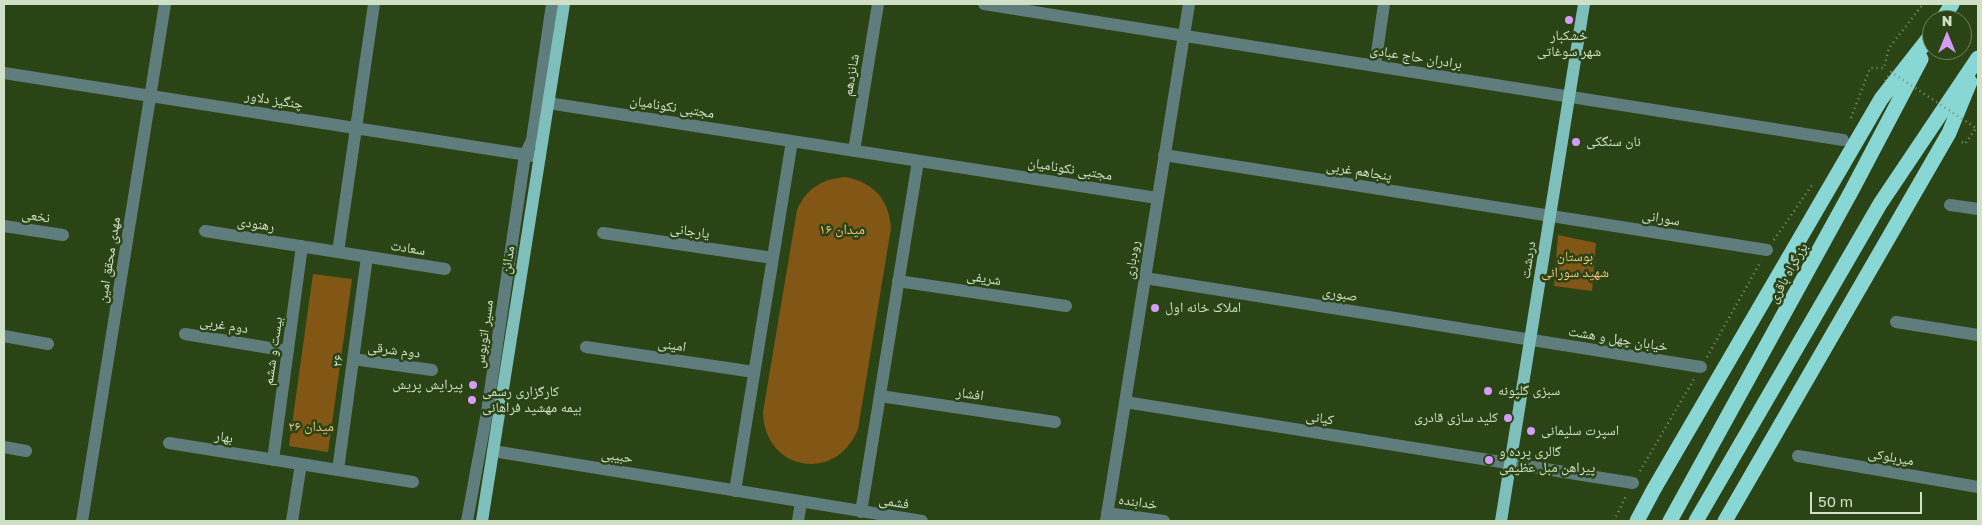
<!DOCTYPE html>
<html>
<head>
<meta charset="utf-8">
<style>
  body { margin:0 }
  #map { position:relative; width:1982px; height:525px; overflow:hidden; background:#2b4416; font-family:"Golos Text",sans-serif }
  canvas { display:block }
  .frame { position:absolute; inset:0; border:5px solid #d0e0c6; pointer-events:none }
  .north { position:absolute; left:1922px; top:10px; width:50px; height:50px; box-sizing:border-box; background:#2b4416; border:1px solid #6d825c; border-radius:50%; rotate:0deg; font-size:14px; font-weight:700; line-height:20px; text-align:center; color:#d0e0c6 }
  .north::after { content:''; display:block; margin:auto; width:18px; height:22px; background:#d79bf9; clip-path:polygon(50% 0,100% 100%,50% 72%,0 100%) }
  .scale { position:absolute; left:1810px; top:492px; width:112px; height:22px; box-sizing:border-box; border:2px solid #d0e0c6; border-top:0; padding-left:6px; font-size:15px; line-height:18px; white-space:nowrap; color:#d0e0c6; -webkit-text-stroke:4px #2b4416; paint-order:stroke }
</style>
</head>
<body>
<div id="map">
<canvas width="1982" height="525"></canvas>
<div class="frame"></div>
<div class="north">N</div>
<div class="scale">50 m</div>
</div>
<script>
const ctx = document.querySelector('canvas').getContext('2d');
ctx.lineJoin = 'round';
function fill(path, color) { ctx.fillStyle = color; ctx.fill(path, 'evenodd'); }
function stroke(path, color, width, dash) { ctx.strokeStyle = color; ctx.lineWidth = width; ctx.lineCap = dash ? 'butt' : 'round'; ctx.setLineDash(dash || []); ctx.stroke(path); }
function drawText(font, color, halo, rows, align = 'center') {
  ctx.font = font + ' "Golos Text","Noto Naskh Arabic",sans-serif'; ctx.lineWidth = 5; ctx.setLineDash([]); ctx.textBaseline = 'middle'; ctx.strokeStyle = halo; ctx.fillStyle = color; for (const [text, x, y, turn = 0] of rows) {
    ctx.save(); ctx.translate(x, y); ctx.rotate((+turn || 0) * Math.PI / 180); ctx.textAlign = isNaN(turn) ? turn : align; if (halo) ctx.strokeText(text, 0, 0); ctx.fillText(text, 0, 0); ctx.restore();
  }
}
fill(new Path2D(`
  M845,177c28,5 44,22 46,51l-33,201c-22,55 -94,42 -95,-17l34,-202c9,-21 25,-31 48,-33z
  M1558,235l38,8 -4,48 -38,-5z
  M313,274l39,5 -24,173 -39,-6z`), '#825715');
stroke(new Path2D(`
  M1851,118l19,-50h14l5,-20 34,-44
  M1962,142l3,2 11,-16
  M1774,240l38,-55
  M1707,357l54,-96
  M1640,471l54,-92
  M1614,521l12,-25`), '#7d926e', 2.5, [1, 4]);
stroke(new Path2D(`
  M984,4l859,136
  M1375,66l9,-62
  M4,73l536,84
  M548,103l609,95
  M854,151l24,-147
  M1164,155l603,95
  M1950,205l28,4
  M4,226l59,9
  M205,231l240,38
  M603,233l170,25
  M338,252l36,-248
  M1145,278l556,89
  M898,281l168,25
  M1896,322l82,13
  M185,334l103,17
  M4,336l44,8
  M586,347l168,25
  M353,359l79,11
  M880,396l175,26
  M1125,402l508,81
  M169,443l244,39
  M4,447l22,4
  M493,451l429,70
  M1798,456l180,31
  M273,460l29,-214
  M338,470l29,-213
  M735,491l57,-350
  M861,512l57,-351
  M1107,513l57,8
  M82,521l83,-517
  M292,521l9,-57
  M467,521l20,-109 38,-257 7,-15 20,-136
  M798,521l3,-19
  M1106,521l83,-517`), '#5f7d7c', 12);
stroke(new Path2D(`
  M482,521l82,-517
  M1501,521l83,-517`), '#7ebebb', 12);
stroke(new Path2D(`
  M1942,20l10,-16
  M1637,521l17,-32 227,-390 51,-65
  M1670,521l182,-331 69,-131
  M1696,521l184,-317 98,-146
  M1725,521l224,-388 21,-51`), '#89d7d4', 15);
stroke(new Path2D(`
  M1885,81l6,-9 85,56`), '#7d926e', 2.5, [1, 4]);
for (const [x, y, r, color] of [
  [1569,20,5,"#d79bf9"],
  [1576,142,5,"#d79bf9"],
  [1155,308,5,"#d79bf9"],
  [473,385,5,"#d79bf9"],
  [1488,391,5,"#d79bf9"],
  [472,400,5,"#d79bf9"],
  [1508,418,5,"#d79bf9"],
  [1531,431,5,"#d79bf9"],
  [1489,460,5,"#d79bf9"]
]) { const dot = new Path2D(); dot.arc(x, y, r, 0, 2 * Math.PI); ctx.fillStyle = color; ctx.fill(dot); stroke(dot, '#2b4416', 2); }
drawText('14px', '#d0e0c6', '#2b4416', [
  ["خشکبار",1569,36,"center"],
  ["شهر سوغاتی",1569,52,"center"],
  ["نان سنگکی",1586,142],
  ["املاک خانه اول",1165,308],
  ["پیرایش پریش",463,385,"right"],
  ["سبزی گلپونه",1498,391],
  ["کارگزاری رسمی",482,392],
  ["بیمه مهشید فراهانی",482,408],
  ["کلید سازی قادری",1498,418,"right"],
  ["اسپرت سلیمانی",1541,431],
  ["گالری پرده و",1499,452],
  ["پیراهن مبل عظیمی",1499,468]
], 'left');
drawText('14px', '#d0e0c6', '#2b4416', [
  ["برادران حاج عبادی",1416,57,9],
  ["شانزدهم",851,75,-80],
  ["چنگیز دلاور",274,100,9],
  ["مجتبی نکونامیان",672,107,9],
  ["مجتبی نکونامیان",1070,169,9],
  ["پنجاهم غربی",1359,171,9],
  ["نخعی",36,216,9],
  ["سورانی",1661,218,9],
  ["رهنودی",256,224,9],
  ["یارجانی",690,231,8],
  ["سعادت",408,248,9],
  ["مهدی محقق امین",109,260,-81],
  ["مدائن",508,260,-81],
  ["رودباری",1132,260,-81],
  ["دردشت",1528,260,-81],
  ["بزرگراه باقری",1788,273,-61],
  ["شریفی",984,278,9],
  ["صبوری",1340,294,9],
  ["دوم غربی",224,325,9],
  ["مسیر اتوبوس",484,334,-82],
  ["خیابان چهل و هشت",1618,339,9],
  ["امینی",672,345,9],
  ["دوم شرقی",394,350,7],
  ["بیست و ششم",273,351,-82],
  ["۲۶",338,361,-82],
  ["افشار",970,394,8],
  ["کیانی",1320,418,9],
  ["بهار",224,437,9],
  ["حبیبی",617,456,9],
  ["میربلوکی",1891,457,10],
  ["فشمی",894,502,9],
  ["خدابنده",1138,502,8]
]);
drawText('14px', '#f5c17f', '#2b4416', [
  ["میدان ۱۶",842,230],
  ["بوستان",1575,257],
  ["شهید سورانی",1575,273],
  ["میدان ۲۶",311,427]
]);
</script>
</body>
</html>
